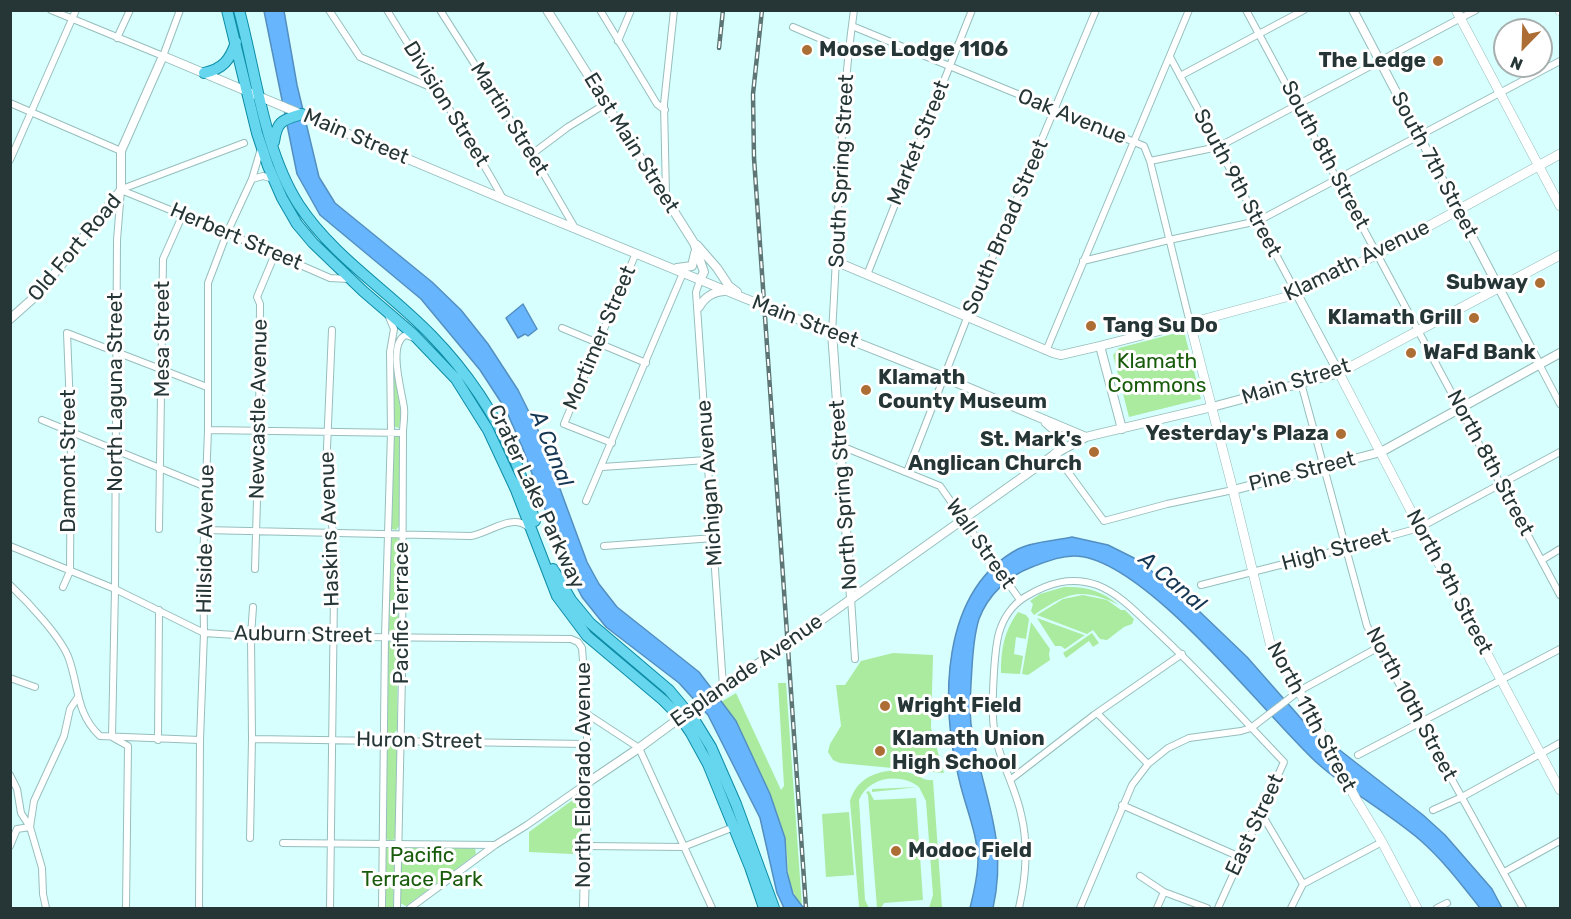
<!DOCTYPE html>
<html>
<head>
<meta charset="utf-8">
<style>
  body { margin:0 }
  #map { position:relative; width:1571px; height:919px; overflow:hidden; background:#d6fffe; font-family:Rubik,sans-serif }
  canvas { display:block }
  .frame { position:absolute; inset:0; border:12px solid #263636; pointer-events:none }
  .north { position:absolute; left:1493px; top:18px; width:60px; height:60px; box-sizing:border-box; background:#fff; border:2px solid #a8afaf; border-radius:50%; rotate:203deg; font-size:16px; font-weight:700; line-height:24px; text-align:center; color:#263636 }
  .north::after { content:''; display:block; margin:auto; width:21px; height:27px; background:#ac6e34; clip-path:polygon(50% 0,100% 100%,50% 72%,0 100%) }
</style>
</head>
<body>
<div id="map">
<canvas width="1571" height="919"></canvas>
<div class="frame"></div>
<div class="north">N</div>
</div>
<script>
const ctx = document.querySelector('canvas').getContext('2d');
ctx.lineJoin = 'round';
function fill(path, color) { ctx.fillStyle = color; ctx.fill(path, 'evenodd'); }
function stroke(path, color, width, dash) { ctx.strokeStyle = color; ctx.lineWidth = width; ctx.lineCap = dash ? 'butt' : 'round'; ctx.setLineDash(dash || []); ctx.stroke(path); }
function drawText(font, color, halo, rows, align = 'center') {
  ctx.font = font + ' Rubik,sans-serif'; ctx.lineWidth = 6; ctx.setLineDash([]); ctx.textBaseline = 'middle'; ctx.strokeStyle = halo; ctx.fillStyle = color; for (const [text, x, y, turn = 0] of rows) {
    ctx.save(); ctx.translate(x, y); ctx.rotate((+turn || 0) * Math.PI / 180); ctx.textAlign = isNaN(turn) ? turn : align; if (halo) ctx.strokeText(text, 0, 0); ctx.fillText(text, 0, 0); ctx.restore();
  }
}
fill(new Path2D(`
  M1184,331l17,68 -72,18 -16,-62 6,-7z
  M393,372h1l7,41 -2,15 -7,-2z
  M393,435h5l2,4 -1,87 -3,4 -4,-1 -2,-3z
  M392,537h5l3,4 -2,88 -2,3h-6l-2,-3 1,-88z
  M1064,587c22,-1 38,4 55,18 -37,-18 -51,-13 -85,10l-3,-4 2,-7 -3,-3 10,-7z
  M1083,595l24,5 14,10h4l9,9 -2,5 -8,3 -17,13 -7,-1 -7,-9 -6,4 -50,-19 26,-16z
  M1018,612l8,3 3,4 -3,20 -10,-2 -2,17 9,2 -3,18 -19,-1c0,-23 3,-42 17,-61z
  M1037,618l47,17h1l-20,14 -4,-3h-6z
  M1031,622l19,27 -1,5 1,6 -22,15 -6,-1z
  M1092,633l7,10 -6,4 -4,-6 -23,17 -3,-5z
  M390,641l6,1 2,3 -1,85 -3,3h-5l-3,-3 1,-86z
  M893,653l40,2 -2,73 13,45 -104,-10 -7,-3 -5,-8 2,-8 11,-18 -5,-41h9l16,-24z
  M778,683h8l16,223c-20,-26 -11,-43 -18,-70 -13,-49 -37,-91 -63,-134l15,-9 45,97 3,-4z
  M389,744h6l3,3 -2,90 -3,3h-5l-3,-3 1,-90z
  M888,771c8,-1 17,0 26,3 7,3 10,7 19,6l9,128h-13l4,-13 -7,-94 -7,-14 -47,5v-3l47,-2c-19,-15 -51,-10 -60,13l6,100 4,8h-9l-1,-2 -9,-105c6,-19 19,-27 38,-30z
  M869,791l5,9 42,-2 7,102 -39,3 -3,5h-4l-9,-113 -2,-3z
  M574,799l6,1 1,3 1,37 -9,1v13l-44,-2v-20z
  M849,812l5,63 -28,2 -4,-63z
  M400,846l75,2 1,6 -70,52 -6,-3z
  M388,847l7,3 -2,58 -8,-1v-58z`), '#aaeba0');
const water = new Path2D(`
  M264,11h20l13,74 22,92 16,26 97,79 29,28 27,34 30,46 21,42 48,130 12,22 18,23 82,65 37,49 34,73 15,44 2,34 6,22 9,12 6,2h-24l-7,-15 -17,-75 -52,-103 -29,-32 -73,-56 -24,-30 -17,-33 -42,-115 -17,-39 -26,-40 -59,-71 -101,-84 -23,-41z
  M523,304l14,25 -9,7 -3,-2 -7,4 -12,-20z
  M1072,537l36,8 26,13 42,31 71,68 58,66 118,92 22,20 47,54 10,19h-22c-19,-24 -37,-48 -60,-68 -33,-28 -72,-49 -104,-78 -52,-48 -173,-206 -242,-206 -15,0 -28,6 -42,11 -24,9 -44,28 -53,52 -5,16 -6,31 -7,48 -1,18 -3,38 -1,57 10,69 38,112 22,184h-23c4,-16 8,-32 8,-49 -1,-27 -13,-53 -19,-80 -19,-75 -19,-188 59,-230 16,-8 37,-8 54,-12z`);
fill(water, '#67b5fc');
stroke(water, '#548fc1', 1.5);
const minor = new Path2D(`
  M51,10l112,46 17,-46
  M329,10l31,47 75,32
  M387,10c38,63 81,124 116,189
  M440,10l92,144 43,74
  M600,10l57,94 8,6
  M1246,10l314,585
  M852,26l292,120 6,15 68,-14 258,-137
  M793,27l56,24
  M117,38l13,-28
  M618,41l13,-31
  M1170,57l127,237
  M1180,76l124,-66
  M10,103l111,48
  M532,154l36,-27 39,-24
  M10,160l66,-150
  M1150,161l40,162
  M252,179l11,-3 11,3
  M122,189l122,-46
  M121,190l-4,50 -2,349 -3,148 16,9 -2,162
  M121,190l106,43 103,45 19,1
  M666,195l-2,-91 10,-94
  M1083,261l86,-21 89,-19 302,-160
  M867,275l105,-265
  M700,280l-4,12 27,394
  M562,328l84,35
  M832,332c7,-107 7,-216 22,-322
  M1046,351l143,-341
  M1539,364l21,40
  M1301,383l66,243 156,282
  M42,420l164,67
  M208,430l195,3
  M612,443l-48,-19 72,-171
  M841,446l99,40 80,114
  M1055,454l49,67 63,-17 66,-14
  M602,467l105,-7
  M907,472l60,-154 129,-308
  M586,501l97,-228
  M159,529l4,-270 20,-45
  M204,530l267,6c18,-3 41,-23 57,-9
  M10,546l105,43 89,44 47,3 320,3 7,3 4,6 5,66v69l-60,42 -32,20 -85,63
  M604,546l110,-8
  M1542,560l18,-11
  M255,569l4,-139 1,-126 -3,-7 18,-43
  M10,585c17,16 52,53 59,74 10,28 7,55 31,77l100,4
  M1201,585l146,-37 72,-20 141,-76
  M63,587l7,-16 1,-139 -4,-99 140,54
  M851,598l4,61
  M10,678l25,9
  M1097,713l51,51
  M587,714l52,34 73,160
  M252,739l334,5
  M158,740l1,-130
  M1358,755l202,-106
  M10,775l7,14 4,24 9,14 -13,2 -7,17
  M1010,780l84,-65 88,-61
  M1122,805l118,52
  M1433,810l29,-13 98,-54
  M1261,813l42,71
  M250,838l2,-99 -1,-103 2,-29
  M283,843l212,2
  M586,846l97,1 51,-20
  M1504,872l56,-31
  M1140,876l24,16 43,16
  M46,908l-3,-14 -1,-26 -12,-41 4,-26 30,-65 6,-27 8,-12
  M199,908l1,-168 4,-107 -1,-70 5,-133v-147l19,-50 25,-54 8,-27
  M330,908l4,-314 -1,-60 -7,-62 6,-142
  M382,908l3,-272 6,-204 -1,-80 4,-23 -5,-12
  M397,908l5,-233 1,-242c0,-8 2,-17 1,-25 -2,-16 -17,-65 2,-73l8,3
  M1019,908c7,-31 10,-62 2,-94 -6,-29 -23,-55 -27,-86 -3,-19 0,-77 5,-95 4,-14 13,-28 26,-36 23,-14 46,-21 72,-12 21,8 38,26 54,41 47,43 89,90 133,136l-66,146
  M1080,908l52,-123 16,-21 20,-16 21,-10 52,-7 10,-3 48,-37 80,-44
  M1157,908l7,-16
  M1291,908l12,-24 79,-42
  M1437,908l10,-5`);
const tertiary = new Path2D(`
  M547,10l147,233 10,29 -4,8
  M1353,10l186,354
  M697,245l20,23 12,18 8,6
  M837,262l216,91 8,2 39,-9 90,-23
  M677,268l15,-2 3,-13
  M699,307c6,-10 13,-15 25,-16
  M10,319l28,-25 83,-104v-39l42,-95 340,143 241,99 192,76 150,63
  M832,332l19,266
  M1100,346l22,83
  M1046,423c12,10 18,13 12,29
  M1058,452l28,-15 12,-3 114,-27 127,-34 -42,-79
  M1233,490l148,-38 179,-99
  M584,908l3,-125 52,-35 84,-62 62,-40 270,-192`);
const secondary = new Path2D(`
  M1456,10l104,196
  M1560,10v1
  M1560,255l-221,118 84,161 137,256
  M1055,454l3,-2
  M1417,908l-35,-66 -26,-43 -57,-108 -29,-48 -37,-153 -43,-167 107,-29 81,-40 182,-100`);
const primary = new Path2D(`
  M227,10l30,123 11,33 14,32 15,26 16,19 50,48 50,43 43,45 32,51 28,60 41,106 30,40 76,64 17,17 11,16 17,31 42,103 14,41
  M239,10c17,63 25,141 60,195 35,53 90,86 133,131 35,36 63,78 83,124 8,19 13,41 20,61
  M204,73c19,-4 26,-13 32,-31
  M274,142c3,-22 9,-22 28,-28
  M553,569l18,31 19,23 79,67 26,31 16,26 25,57 38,104`);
stroke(minor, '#97bebd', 8);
stroke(tertiary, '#97bebd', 10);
stroke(secondary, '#97bebd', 10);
stroke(primary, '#0d8ca6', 12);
stroke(minor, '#fff', 6);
stroke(tertiary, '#fff', 8);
stroke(secondary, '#fff', 9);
stroke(primary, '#66d6ee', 10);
const rail = new Path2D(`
  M762,10l-9,84 1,64 52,750
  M719,48l4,-38`);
stroke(rail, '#5d7574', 4.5);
stroke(rail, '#fff', 2, [7]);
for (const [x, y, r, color] of [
  [807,50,6,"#ac6e34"],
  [1438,61,6,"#ac6e34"],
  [1540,283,6,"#ac6e34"],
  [1474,318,6,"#ac6e34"],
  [1091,326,6,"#ac6e34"],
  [1411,353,6,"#ac6e34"],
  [866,390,6,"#ac6e34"],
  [1341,434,6,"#ac6e34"],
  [1094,452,6,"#ac6e34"],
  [885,706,6,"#ac6e34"],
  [880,751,6,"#ac6e34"],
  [896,851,6,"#ac6e34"]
]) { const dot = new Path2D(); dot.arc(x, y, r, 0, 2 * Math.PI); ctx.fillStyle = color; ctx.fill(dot); stroke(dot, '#fff', 2); }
drawText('bold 21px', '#263636', '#fff', [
  ["Moose Lodge 1106",819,50],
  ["The Ledge",1426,61,"right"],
  ["Subway",1528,283,"right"],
  ["Klamath Grill",1462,318,"right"],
  ["Tang Su Do",1103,326],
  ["WaFd Bank",1423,353],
  ["Klamath",878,378],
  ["County Museum",878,402],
  ["Yesterday's Plaza",1329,434,"right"],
  ["St. Mark's",1082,440,"right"],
  ["Anglican Church",1082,464,"right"],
  ["Wright Field",897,706],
  ["Klamath Union",892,739],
  ["High School",892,763],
  ["Modoc Field",908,851]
], 'left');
drawText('21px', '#263636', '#fff', [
  ["Division Street",446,104,58],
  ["Oak Avenue",1072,117,22],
  ["Martin Street",509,119,58],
  ["Main Street",356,137,23],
  ["East Main Street",631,143,58],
  ["Market Street",919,143,-68],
  ["South 8th Street",1325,155,62],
  ["South 7th Street",1434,165,62],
  ["South Spring Street",842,171,-87],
  ["South 9th Street",1237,183,62],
  ["South Broad Street",1006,227,-67],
  ["Herbert Street",236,237,23],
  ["Old Fort Road",75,248,-50],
  ["Klamath Avenue",1357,261,-26],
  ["Main Street",805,322,21],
  ["Mortimer Street",600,338,-67],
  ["Mesa Street",163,339,-90],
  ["Main Street",1296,382,-17],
  ["North Laguna Street",116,392,-90],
  ["Newcastle Avenue",259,409,-89],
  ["Damont Street",69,461,-90],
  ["North 8th Street",1490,463,62],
  ["Pine Street",1302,472,-14],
  ["Michigan Avenue",710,483,-94],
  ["North Spring Street",844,495,-94],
  ["Crater Lake Parkway",536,497,65],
  ["Haskins Avenue",330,529,-92],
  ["Hillside Avenue",206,539,-89],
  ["Wall Street",980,544,55],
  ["High Street",1336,550,-15],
  ["North 9th Street",1449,582,62],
  ["Pacific Terrace",402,613,-90],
  ["Auburn Street",303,635,1],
  ["Esplanade Avenue",747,671,-35],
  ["North 10th Street",1411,704,62],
  ["North 11th Street",1311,717,62],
  ["Huron Street",419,741,1],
  ["North Eldorado Avenue",584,775,-90],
  ["East Street",1255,825,-65]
]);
drawText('21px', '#185b0b', '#fff', [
  ["Klamath",1157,362],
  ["Commons",1157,386],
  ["Pacific",422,856],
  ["Terrace Park",422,880]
]);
drawText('italic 22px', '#163753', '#fff', [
  ["A Canal",551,449,68],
  ["A Canal",1172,582,40]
]);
</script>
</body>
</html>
